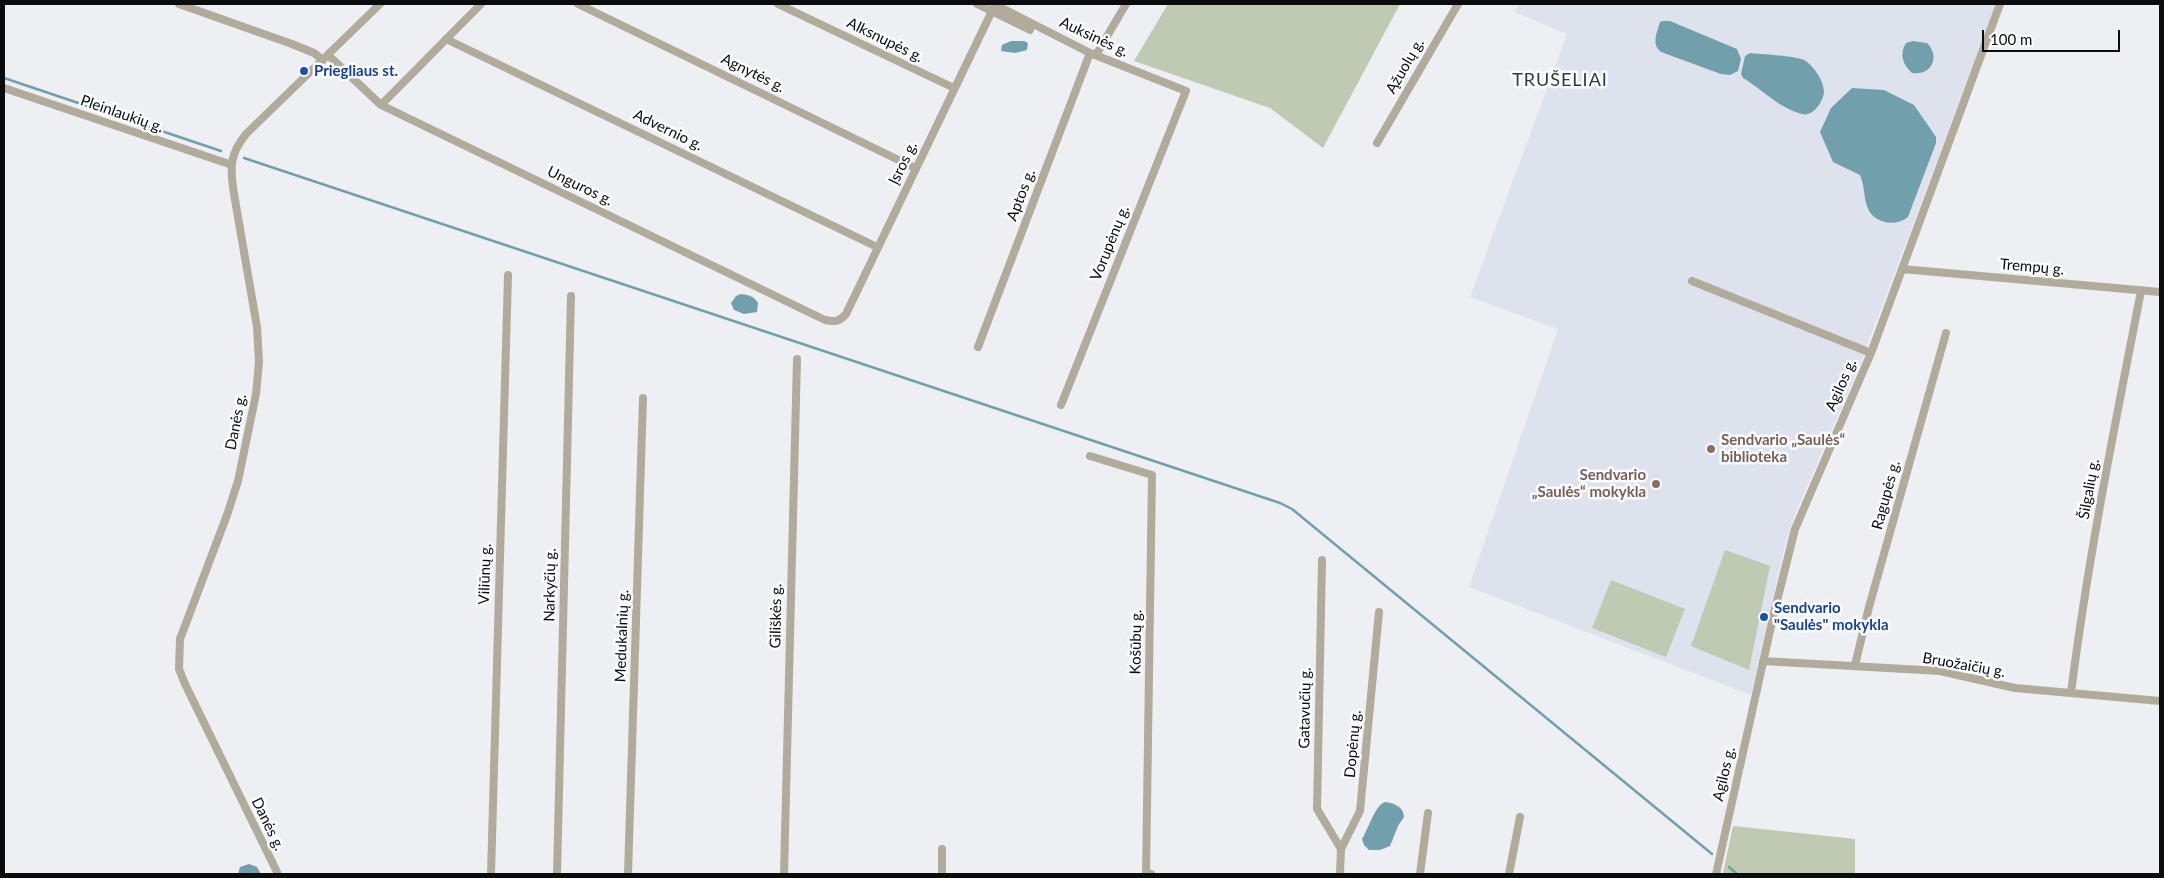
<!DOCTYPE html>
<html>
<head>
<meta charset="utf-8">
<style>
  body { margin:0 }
  #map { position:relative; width:2164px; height:878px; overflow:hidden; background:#edeff3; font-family:Lato,sans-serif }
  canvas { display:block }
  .frame { position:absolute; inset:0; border:5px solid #0b0c0d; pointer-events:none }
  .scale { position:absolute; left:1982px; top:30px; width:138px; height:22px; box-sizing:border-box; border:2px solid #0b0c0d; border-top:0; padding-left:6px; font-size:15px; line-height:18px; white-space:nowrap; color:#0b0c0d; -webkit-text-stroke:4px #fbfcff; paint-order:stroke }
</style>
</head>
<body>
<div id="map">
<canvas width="2164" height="878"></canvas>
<div class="frame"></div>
<div class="scale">100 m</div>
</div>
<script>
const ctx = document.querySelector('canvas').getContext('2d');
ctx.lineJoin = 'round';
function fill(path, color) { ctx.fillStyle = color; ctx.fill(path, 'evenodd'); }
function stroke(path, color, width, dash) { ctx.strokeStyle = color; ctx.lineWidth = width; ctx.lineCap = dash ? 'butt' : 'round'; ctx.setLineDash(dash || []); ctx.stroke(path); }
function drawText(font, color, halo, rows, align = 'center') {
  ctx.font = font + ' Lato,sans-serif'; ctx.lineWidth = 5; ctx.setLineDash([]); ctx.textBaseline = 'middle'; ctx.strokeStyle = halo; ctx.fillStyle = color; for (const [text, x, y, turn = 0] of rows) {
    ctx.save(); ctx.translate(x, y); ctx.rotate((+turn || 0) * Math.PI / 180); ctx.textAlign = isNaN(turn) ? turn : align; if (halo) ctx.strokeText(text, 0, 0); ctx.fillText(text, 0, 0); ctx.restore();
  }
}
fill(new Path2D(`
  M1519,4h477l-135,358 -68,157 -10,35 -32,141 -282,-108 89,-258 -88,-32 97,-263 -53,-22z`), '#dee2ed');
fill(new Path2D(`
  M1168,4h232l-77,144 -53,-40 -136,-47z
  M1725,550l45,16 -21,104 -58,-24z
  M1611,580l74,29 -19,48 -74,-29z
  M1733,826l122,13v35h-131l-1,-1z`), '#c0c9b2');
fill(new Path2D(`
  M1663,21h7l67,28 4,10 -3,12 -8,4 -9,-1 -60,-22c-10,-8 -4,-19 -1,-30z
  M1011,41h13l4,2 -1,7 -12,3 -14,-2 1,-6z
  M1913,41l14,2c14,14 4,33 -15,30 -9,-8 -13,-19 -6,-30z
  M1750,53c11,1 45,3 54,7 9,5 20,21 20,32 -1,10 -11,25 -22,22 -23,-6 -39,-24 -59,-36l-2,-4 4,-18z
  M1852,88l32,2 30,15 22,32v6l-28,74c-6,5 -15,7 -23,5 -25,-7 -17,-28 -25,-47l-27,-13 -13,-30 11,-24z
  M741,294c7,1 13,2 17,9l-1,9 -13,2 -10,-4 -3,-7 5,-7z
  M1385,802c9,1 19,5 19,15l-6,9 -8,20 -10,4h-11l-5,-5 -2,-6c6,-9 13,-34 23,-37z
  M249,864l8,3 4,7h-23l2,-7z`), '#71a0ac');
stroke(new Path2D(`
  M4,78l217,73
  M244,158l1036,345 12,6 420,345
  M1729,867l8,7`), '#71a0ac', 2.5);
stroke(new Path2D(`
  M179,4l113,40 22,9 9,7
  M578,4l337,164
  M778,4l176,84
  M977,4l53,26
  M994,4l96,49 96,38 -125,314
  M446,39l431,208
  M328,55l53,50 444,215c10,2 14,2 21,-6l146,-303
  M1096,55l30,-51
  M4,88l228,77
  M381,105l100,-101
  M1377,143l81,-139
  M1902,269l258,23
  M1692,281l179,72
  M978,347l112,-294
  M1090,456l62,19 -6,398 5,1
  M1322,560l-5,249 24,40
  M1763,661l177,10 75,17 145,13
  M1855,665l14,-58 77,-274
  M2071,693c17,-135 44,-269 70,-402
  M278,874l-93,-190 -6,-15 1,-30 47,-124 11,-34 18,-87 3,-32 -2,-35 -23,-133c-4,-26 -5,-39 12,-60l134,-130
  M491,874l17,-599
  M557,874l14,-578
  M628,874l15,-476
  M784,874l13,-515
  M942,874v-25
  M1340,874l1,-25 19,-38 19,-199
  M1420,874l8,-61
  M1509,874l11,-57
  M1716,874l58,-261 21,-84 76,-176 129,-349`), '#b0ab9a', 8);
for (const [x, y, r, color] of [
  [304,71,5,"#1a4fb4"],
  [1711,449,5,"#8d6e63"],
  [1656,484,5,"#8d6e63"],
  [1764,617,5,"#1a4fb4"]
]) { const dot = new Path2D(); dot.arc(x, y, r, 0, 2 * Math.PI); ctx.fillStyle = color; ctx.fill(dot); stroke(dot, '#fbfcff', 2); }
drawText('15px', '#0b0c0d', '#fbfcff', [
  ["Auksinės g.",1094,37,25],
  ["Alksnupės g.",885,40,26],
  ["Ąžuolų g.",1405,66,-60],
  ["Agnytės g.",753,73,26],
  ["Pleinlaukių g.",122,114,19],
  ["Advernio g.",668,130,26],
  ["Įsros g.",903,163,-64],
  ["Unguros g.",580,186,26],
  ["Aptos g.",1021,195,-69],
  ["Vorupėnų g.",1110,243,-68],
  ["Trempų g.",2032,267,5],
  ["Agilos g.",1841,385,-66],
  ["Danės g.",236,422,-79],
  ["Šilgalių g.",2089,489,-80],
  ["Ragupės g.",1886,495,-75],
  ["Viliūnų g.",485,574,-88],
  ["Narkyčių g.",550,585,-89],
  ["Giliškės g.",776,616,-89],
  ["Medukalnių g.",622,636,-88],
  ["Košūbų g.",1136,642,-89],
  ["Bruožaičių g.",1964,665,10],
  ["Gatavučių g.",1305,708,-89],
  ["Dopėnų g.",1353,744,-85],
  ["Agilos g.",1724,774,-77],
  ["Danės g.",268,824,64]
]);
drawText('bold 15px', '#164399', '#fbfcff', [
  ["Priegliaus st.",314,71],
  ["Sendvario",1774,608],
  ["\"Saulės\" mokykla",1774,625]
], 'left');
drawText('bold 15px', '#785e54', '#fbfcff', [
  ["Sendvario „Saulės“",1721,440],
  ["biblioteka",1721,457],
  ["Sendvario",1646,475,"right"],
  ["„Saulės“ mokykla",1646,492,"right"]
], 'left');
ctx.letterSpacing = '1px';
drawText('18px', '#36373b', '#fbfcff', [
  ["TRUŠELIAI",1560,80]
]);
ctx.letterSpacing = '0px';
</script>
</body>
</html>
